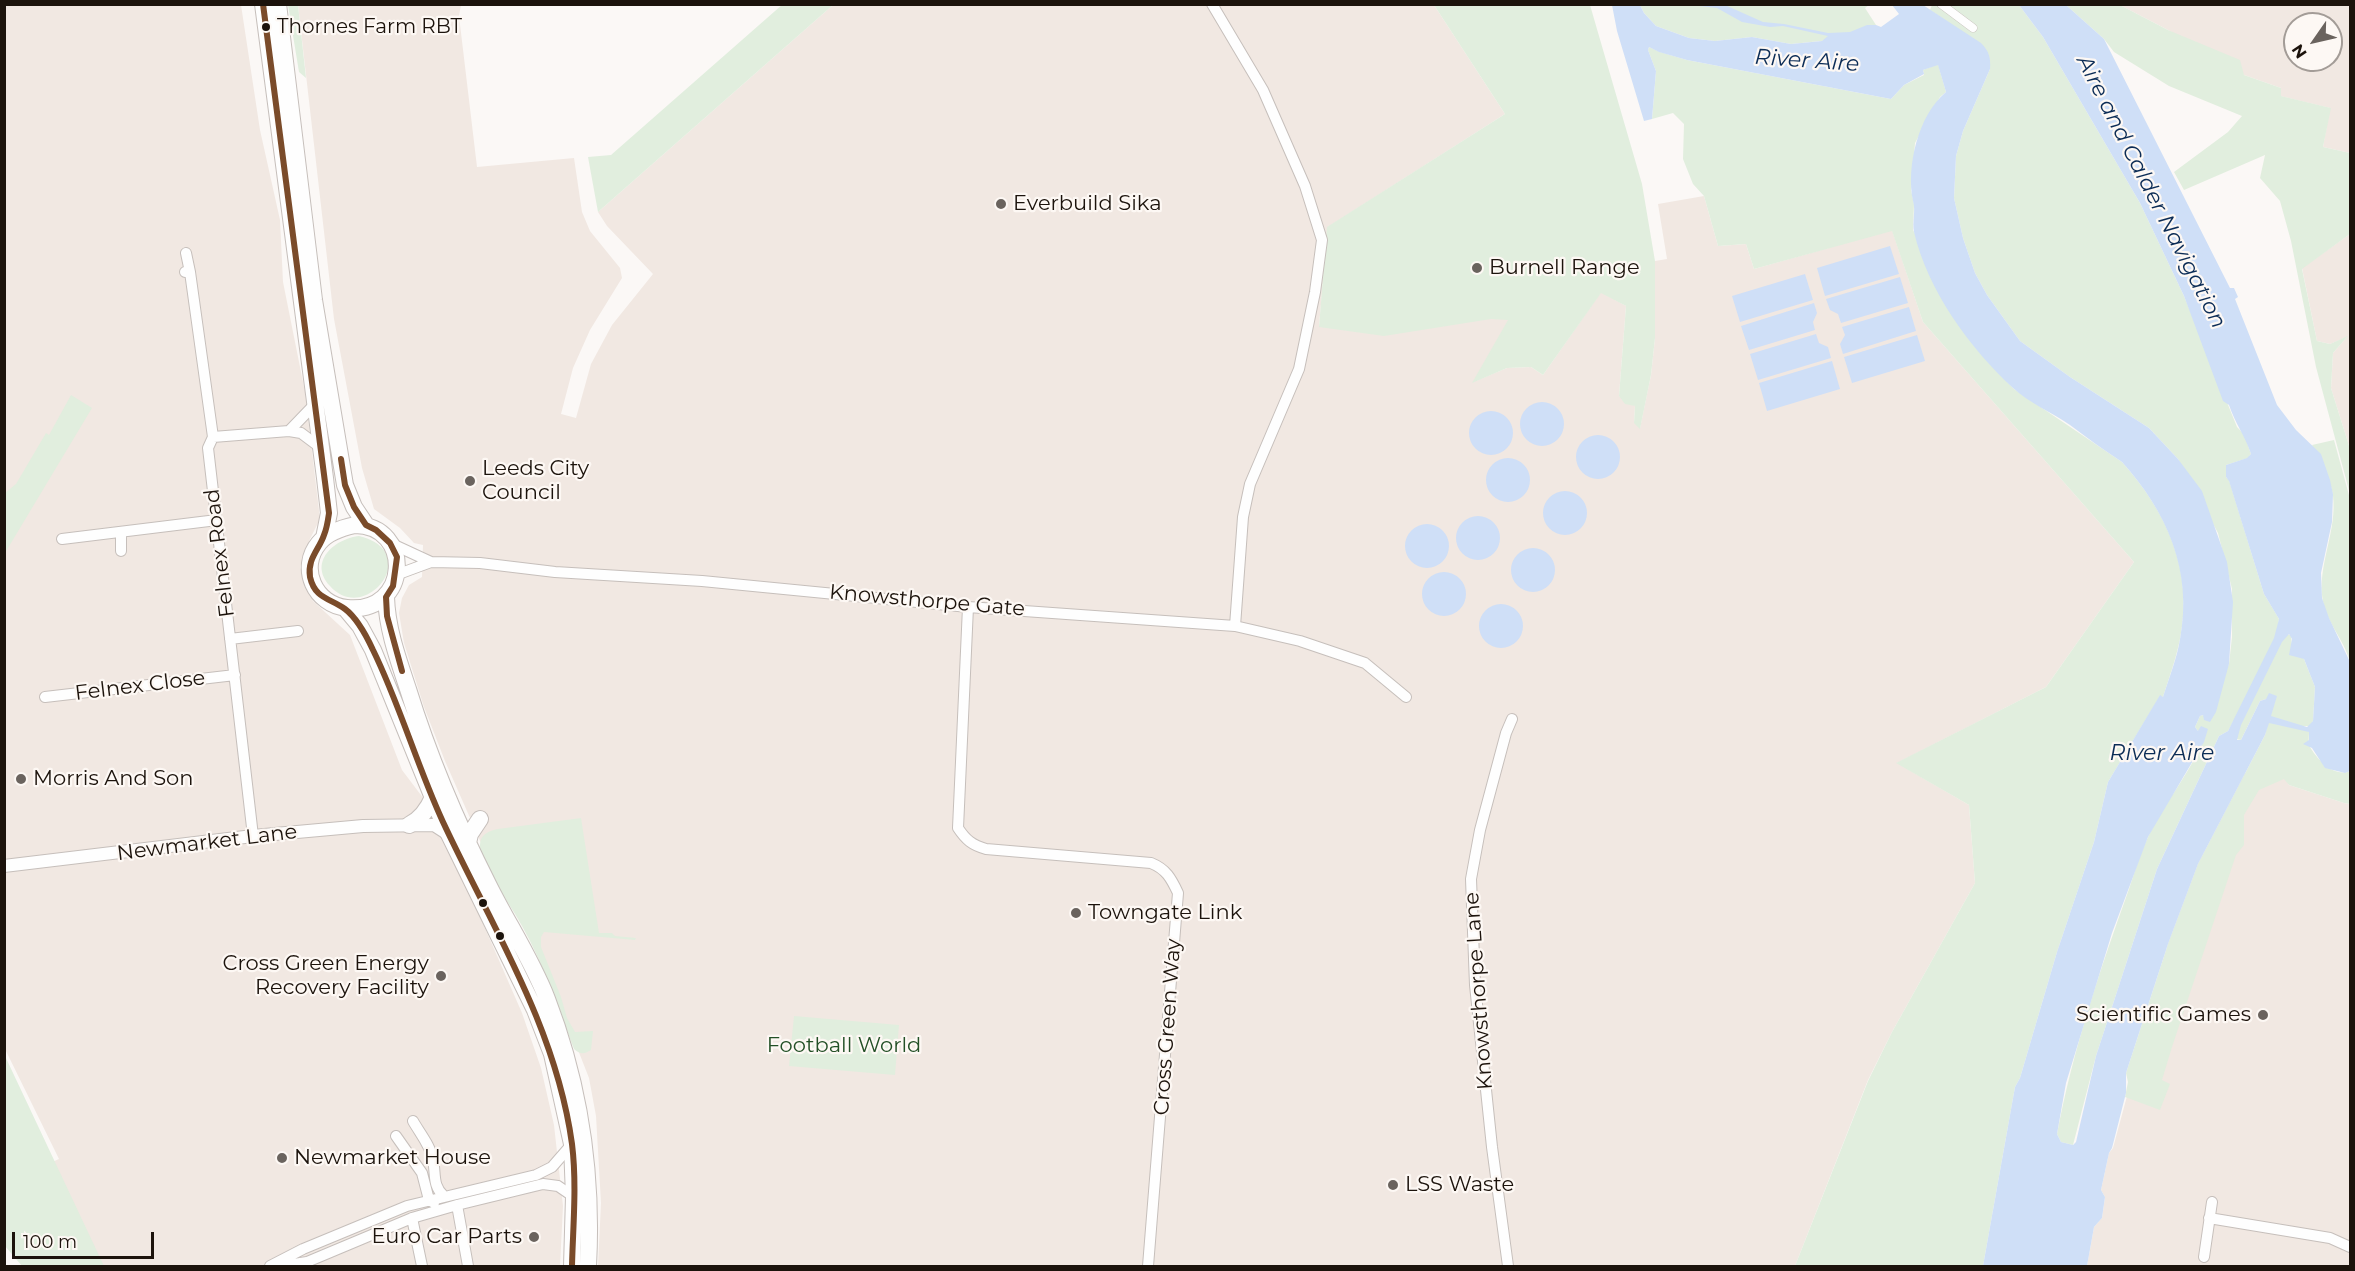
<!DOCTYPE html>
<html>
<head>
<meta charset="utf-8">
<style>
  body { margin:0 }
  #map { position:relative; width:2355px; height:1271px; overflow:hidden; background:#fbf8f6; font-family:Montserrat,sans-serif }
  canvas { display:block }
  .frame { position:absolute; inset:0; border:6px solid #1c130c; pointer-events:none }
  .north { position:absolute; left:2283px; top:12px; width:60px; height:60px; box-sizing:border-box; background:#fdf8f4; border:2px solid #a39c97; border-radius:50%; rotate:236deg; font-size:16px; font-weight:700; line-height:24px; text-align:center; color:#1c130c }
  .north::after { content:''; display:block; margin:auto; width:21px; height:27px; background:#6a635e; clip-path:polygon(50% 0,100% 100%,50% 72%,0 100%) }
  .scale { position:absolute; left:12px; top:1232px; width:142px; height:27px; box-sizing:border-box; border:3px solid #1c130c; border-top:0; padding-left:8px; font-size:18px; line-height:21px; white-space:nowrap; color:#1c130c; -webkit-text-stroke:4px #fdf8f4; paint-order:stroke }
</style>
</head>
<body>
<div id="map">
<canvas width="2355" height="1271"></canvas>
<div class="frame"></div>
<div class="north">N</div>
<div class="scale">100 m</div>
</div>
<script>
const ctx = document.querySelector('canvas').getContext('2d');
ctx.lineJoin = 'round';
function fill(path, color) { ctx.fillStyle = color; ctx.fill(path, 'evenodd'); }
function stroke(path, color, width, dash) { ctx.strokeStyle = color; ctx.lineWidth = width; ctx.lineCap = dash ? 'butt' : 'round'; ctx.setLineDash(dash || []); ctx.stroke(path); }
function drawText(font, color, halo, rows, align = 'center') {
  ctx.font = font + ' Montserrat,sans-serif'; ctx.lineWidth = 4.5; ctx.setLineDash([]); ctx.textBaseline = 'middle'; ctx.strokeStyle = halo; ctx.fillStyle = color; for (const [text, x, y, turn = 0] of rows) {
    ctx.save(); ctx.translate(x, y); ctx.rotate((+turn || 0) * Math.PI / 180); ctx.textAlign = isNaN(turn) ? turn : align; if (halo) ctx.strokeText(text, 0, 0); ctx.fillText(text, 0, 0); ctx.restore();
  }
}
fill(new Path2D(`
  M5,5h236l19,125 20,90 3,62 22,110 15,127 -10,20 -10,28 13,34 37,34 52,135 28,37 41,89 51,117 19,55 13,57 9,81 -3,60h-460l-50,-103 9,-4 -54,-110z
  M298,5h163l-2,11 18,151 97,-9 8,54 8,19 30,37 2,10 -32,52 -17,38 -12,46 15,4 15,-54 21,-39 41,-51 -46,-48 -9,-14 235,-207h601l71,109 -177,113 -9,99 265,-85 -111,141 34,-14 24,-1 12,8 58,-83 25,14 -7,90 16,10 -1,15 6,7 11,-53 4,-37v-77l12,-2 -9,-55 46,-8 14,50 28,-2 8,25 138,-39 31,92 211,240 -88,125 -149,76 72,42 6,78 -83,149 -24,48 -73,186h-1197l3,-63 -5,-87 -7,-38 -53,-135 -55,-100 -36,-82 -21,-54 -20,-64 -5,-30 3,-15 7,-13 13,-8 1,-32 -9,-2 -14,-15 -26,-19 -12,-41 -28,-149z
  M2120,5h230v148l-27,-6 7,-39 -50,-12 1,-8 -37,-13 -76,-45zM2295,24h36v36h-36z
  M2350,234v215l-19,-61 2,-35 14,-16 -17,7 -13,-3 -15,-73z
  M2245,773l40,5 4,7 55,18 6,1v462h-263l7,-39 8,-9 3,-21 -4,-7 8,-37 4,-5 55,-204 30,-80z`), '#f1e8e2');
fill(new Path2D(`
  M783,4l50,1 -235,207 -10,-55 23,-2z
  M288,5h10l8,73 -7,-6z
  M1434,5h156l52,179 13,77v77l-4,37 -11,54 -6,-6 1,-17 -10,-2 -6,-8 7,-90 -25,-13 -58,82 -12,-8 -24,1 -35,15 36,-63 -17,-1 -107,17 -65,-9 8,-100 178,-113z
  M1640,5h229l-4,3 11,17h-9l-5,13c-11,2 -20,12 -31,2l-40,4 -39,-7 -37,4 -26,-3 -33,-12 -12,-13z
  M1932,5h87l24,32 97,166 44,93 53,131 7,7 7,20 -3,4 -22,7v12l3,3 35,114 11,18 4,7 -1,8 7,9 2,-2 4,1 1,11 12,13 11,28 -2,34 -3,5h-7l6,6c0,4 -1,12 1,15 7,12 24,31 40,24v33l-6,-1 -55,-18 -5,-6 -25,11 -15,25v30l-8,10 -64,192 -10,33 8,4 -10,26 -35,-13 3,-15 -2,-9 42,-129 30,-80 67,-129 6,-24 -5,-12 -6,2 -19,39 -5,-1 -3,-17 -5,9 -9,5 -62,133 -61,187 -23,89 -12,-3 -4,-8c16,-85 43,-164 72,-245 6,-18 11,-35 19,-52 17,-37 47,-68 59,-108l-9,2 -3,-4 5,-11 3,-1 2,3 24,-54 3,-27v-48l-14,-56 -40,-74 -29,-31 -79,-51 -50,-36 -33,-46 -12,-22 -12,-35 -9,-40 2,-42 7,-25 27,-62 -41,-46 -19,-13z
  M2066,5h54l48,25 72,30 4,15 37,13v8l50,12 -8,39 27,6v81l-48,35 15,72 13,3 18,-8 -15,17 -2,35 19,61v45l-34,-127 -25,-126 -11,-40 -20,-23 5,-23 -81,35 -10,-18 54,-40 14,-16 -73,-30 -55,-34 -10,-13z
  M1649,47l11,5 27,8 204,39 13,-14 20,-10 -1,-5 15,-6 8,28 -6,5 -25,46 -4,47 3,14 -1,26 64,119 17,19 20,21 108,73c45,50 72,109 58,177 -4,20 -11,39 -17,58l-3,-1 -52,86 -14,60 -37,110 -37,126 -5,9 -32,179h-188l73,-185 24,-49 83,-149 -6,-78 -73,-42 150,-76 88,-125 -211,-240 -31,-91 -138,38 -8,-25 -28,2 -14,-50 -11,-12 -10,-25 1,-35 -11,-11 -21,6 4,-48 -8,-21z
  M71,395l21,13 -87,145v-60l11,-9 30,-51 3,2z
  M2334,440l16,59v163c-6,-23 -26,-42 -28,-67 -3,-33 15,-65 11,-99 -1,-15 -15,-37 -21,-51z
  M359,536c66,16 6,90 -29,50 -22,-24 4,-47 29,-50z
  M581,818l18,115h13l3,3 21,2 -1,2 -91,-8 -3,5v10l20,50 6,21 8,14 18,-1 -2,19c-7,4 -10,5 -17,-1 -16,-41 -30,-84 -52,-123 -8,-15 -18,-28 -26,-43 -6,-11 -17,-25 -16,-38 0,-11 9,-14 18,-16z
  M794,1016l105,9 -4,50 -106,-9z
  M4,1056h1l99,210h-82l-17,-20z`), '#e1eede');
fill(new Path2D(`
  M1612,5h28l4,8 12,13 33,12 26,3 37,-4 39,7 31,-3 6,-5 -45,-10 -13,1 -28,-5 -25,-14 -26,-3h34l38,17 21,2 44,9 22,-1 17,-7h9l5,2 18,-13 -7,-9h31l58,38c8,8 10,15 9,26l-27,62 -7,25 -2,42 9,40 12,35 12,22 33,46 50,36 79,51 29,31 24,32 25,71 6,40 -4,62 -13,48 -6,10 -6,-2 -1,-5 -3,1 -5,11 3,4 3,-5 7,3 -4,13 -56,95 -36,96 -46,150 -9,51 4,8 12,3 3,-3 20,-86 61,-187 62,-133 9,-5 46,-93 5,-19 -15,-25 -35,-113 -3,-4v-12l21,-7 4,-4c-6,-18 -16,-31 -22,-49l-6,-4 -39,-105 -44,-93 -97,-166 -24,-32h47l38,34 126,249h4l4,9 -3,2 42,106 19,25 25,24 9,26 3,14 -1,28 -11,51 1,25 7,20 21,44v109l-5,2 -20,-5 -13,-20 -9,-4 6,-4v-8l-40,-9 -4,12 -67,129 -30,80 -42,129v20l-14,55 -3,5 -8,37 4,7 -3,21 -8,9 -7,39h-104l32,-179 5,-9 37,-126 37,-110 14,-60 52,-87 3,2c6,-19 14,-39 17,-58 13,-68 -13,-127 -58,-177 -18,-12 -35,-24 -52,-37 -19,-13 -41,-22 -57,-37 -44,-41 -85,-97 -99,-156 -2,-10 2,-21 -1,-31 -7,-34 5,-86 33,-109l-8,-27 -15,5 1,4 -20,11 -13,14 -204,-39 -28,-8 -10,-5 -1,3 8,21 -4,48 -8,2 -27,-90zM2289,634l3,5 -3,16 15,4 11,28 -2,34 -6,6 -36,-11 6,-20 -8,-3 -3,6 -6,2 -19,39h-4l4,-15 41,-83z
  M1890,246l9,28 -74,22 -8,-28z
  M1805,274l8,26 -73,22 -8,-26z
  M1900,277l8,26 -67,20 -3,-9 -8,-4 -4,-11z
  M1814,303l3,10 -4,9 2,8 -66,20 -8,-24z
  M1909,307l7,24 -73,23 -3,-10 5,-9 -3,-8z
  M1816,334l3,9 9,4 3,11 -73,22 -8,-26z
  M1917,335l8,26 -73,22 -8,-26z
  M1832,361l8,28 -73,22 -8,-28z
  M1520 424a22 22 0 1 1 44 0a22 22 0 1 1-44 0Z
  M1469 433a22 22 0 1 1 44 0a22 22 0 1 1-44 0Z
  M1576 457a22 22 0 1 1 44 0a22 22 0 1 1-44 0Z
  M1486 480a22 22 0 1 1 44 0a22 22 0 1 1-44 0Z
  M1543 513a22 22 0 1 1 44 0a22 22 0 1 1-44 0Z
  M1456 538a22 22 0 1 1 44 0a22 22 0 1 1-44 0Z
  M1405 546a22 22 0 1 1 44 0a22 22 0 1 1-44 0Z
  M1511 570a22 22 0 1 1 44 0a22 22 0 1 1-44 0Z
  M1422 594a22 22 0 1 1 44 0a22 22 0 1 1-44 0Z
  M1479 626a22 22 0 1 1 44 0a22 22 0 1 1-44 0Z`), '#cfdff7');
const pedestrian = new Path2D(`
  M1941,4l32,24`);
const minor = new Path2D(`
  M1212,4l51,86 42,96 17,54 -7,52 -16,77 -49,115 -7,33 -8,109
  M185,272h5l-4,-19
  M190,272l23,165 -5,11 45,388
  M289,431l26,-27
  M213,437l76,-6 12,2 20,15
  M121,532v19
  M62,539l155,-19
  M390,543l41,19 49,1 75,9 147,9 266,26 267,19 65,15 65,22 41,34
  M396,575l35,-13
  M968,607l-10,221c8,12 14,17 28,21l165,14c15,6 20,15 27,30l-30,373
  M230,639l68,-8
  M45,697l190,-22
  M413,1121c6,11 18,25 20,39 3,13 -1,26 11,36
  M396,1136l26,37 7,27 5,3
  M457,1205l11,61
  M412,1218l10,48
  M2209,1218l121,20 20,9
  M2204,1257l8,-55
  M270,1266l33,-17 104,-43 129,-31 16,-8 20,-23
  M281,1266l26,-4 105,-44 45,-13 86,-21 15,2 16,11
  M1508,1266l-16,-119 -17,-162 -4,-106 9,-49 26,-97 6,-14`);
const tertiary = new Path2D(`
  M4,866l249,-30 110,-10 71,-1 14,9`);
const trunk = new Path2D(`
  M263,4l62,474 4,35 -5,25
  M278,4l36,296 31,185 9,22 12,18
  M355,525c58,0 56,89 -8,83 -32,-3 -49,-40 -28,-65 8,-10 22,-15 36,-18z
  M386,597c1,32 12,62 22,92 21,68 49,134 81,197 19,38 43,74 58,113 33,86 46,176 41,267
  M345,608l15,18 13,24 69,170 93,190 17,44 20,90 2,53 -2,69
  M409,825c12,-6 19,-16 24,-28
  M468,843l2,-9 10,-15`);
stroke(pedestrian, '#c6bfbb', 9);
stroke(minor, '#c6bfbb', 12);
stroke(tertiary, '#c6bfbb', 14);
stroke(trunk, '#c6bfbb', 18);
stroke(pedestrian, '#fefefe', 8);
stroke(minor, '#fefefe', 10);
stroke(tertiary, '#fefefe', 12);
stroke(trunk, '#fefefe', 16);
stroke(new Path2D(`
  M263,4l66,509c-1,7 -2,15 -5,22 -5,15 -17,24 -14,42 5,22 20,21 35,32 12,9 22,28 28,41 27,55 44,116 70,172 49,105 113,205 129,322 5,40 1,82 0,122
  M341,459l4,26 9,22 12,18 10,5 14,13 7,14 -4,29 -7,11 1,19 15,55`), '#7a4b2a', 6);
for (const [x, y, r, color] of [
  [266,27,5,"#1c130c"],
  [1001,204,6,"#6a635e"],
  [1477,268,6,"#6a635e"],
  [470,481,6,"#6a635e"],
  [21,779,6,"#6a635e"],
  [483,903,5,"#1c130c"],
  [1076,913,6,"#6a635e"],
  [500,936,5,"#1c130c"],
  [441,976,6,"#6a635e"],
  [2263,1015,6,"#6a635e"],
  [282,1158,6,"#6a635e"],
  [1393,1185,6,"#6a635e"],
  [534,1237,6,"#6a635e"]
]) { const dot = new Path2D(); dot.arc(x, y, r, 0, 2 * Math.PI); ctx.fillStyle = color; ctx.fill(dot); stroke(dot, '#fdf8f4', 2); }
drawText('20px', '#1c130c', '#fdf8f4', [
  ["Thornes Farm RBT",277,27]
], 'left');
drawText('21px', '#1c130c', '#fdf8f4', [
  ["Everbuild Sika",1013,204],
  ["Burnell Range",1489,268],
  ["Leeds City",482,469],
  ["Council",482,493],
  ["Morris And Son",33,779],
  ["Towngate Link",1088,913],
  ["Cross Green Energy",429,964,"right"],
  ["Recovery Facility",429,988,"right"],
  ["Scientific Games",2251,1015,"right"],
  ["Newmarket House",294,1158],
  ["LSS Waste",1405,1185],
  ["Euro Car Parts",522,1237,"right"]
], 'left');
drawText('21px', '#1c130c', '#fdf8f4', [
  ["Felnex Road",220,553,-97],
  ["Knowsthorpe Gate",927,601,5],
  ["Felnex Close",140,686,-7],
  ["Newmarket Lane",207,843,-7],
  ["Knowsthorpe Lane",1479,991,-94],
  ["Cross Green Way",1168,1027,-86]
]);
drawText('21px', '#235026', '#fdf8f4', [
  ["Football World",844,1046]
]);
drawText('italic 22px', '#0b2c56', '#fdf8f4', [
  ["River Aire",1807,61,4],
  ["Aire and Calder Navigation",2151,192,63],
  ["River Aire",2162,754]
]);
</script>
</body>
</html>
